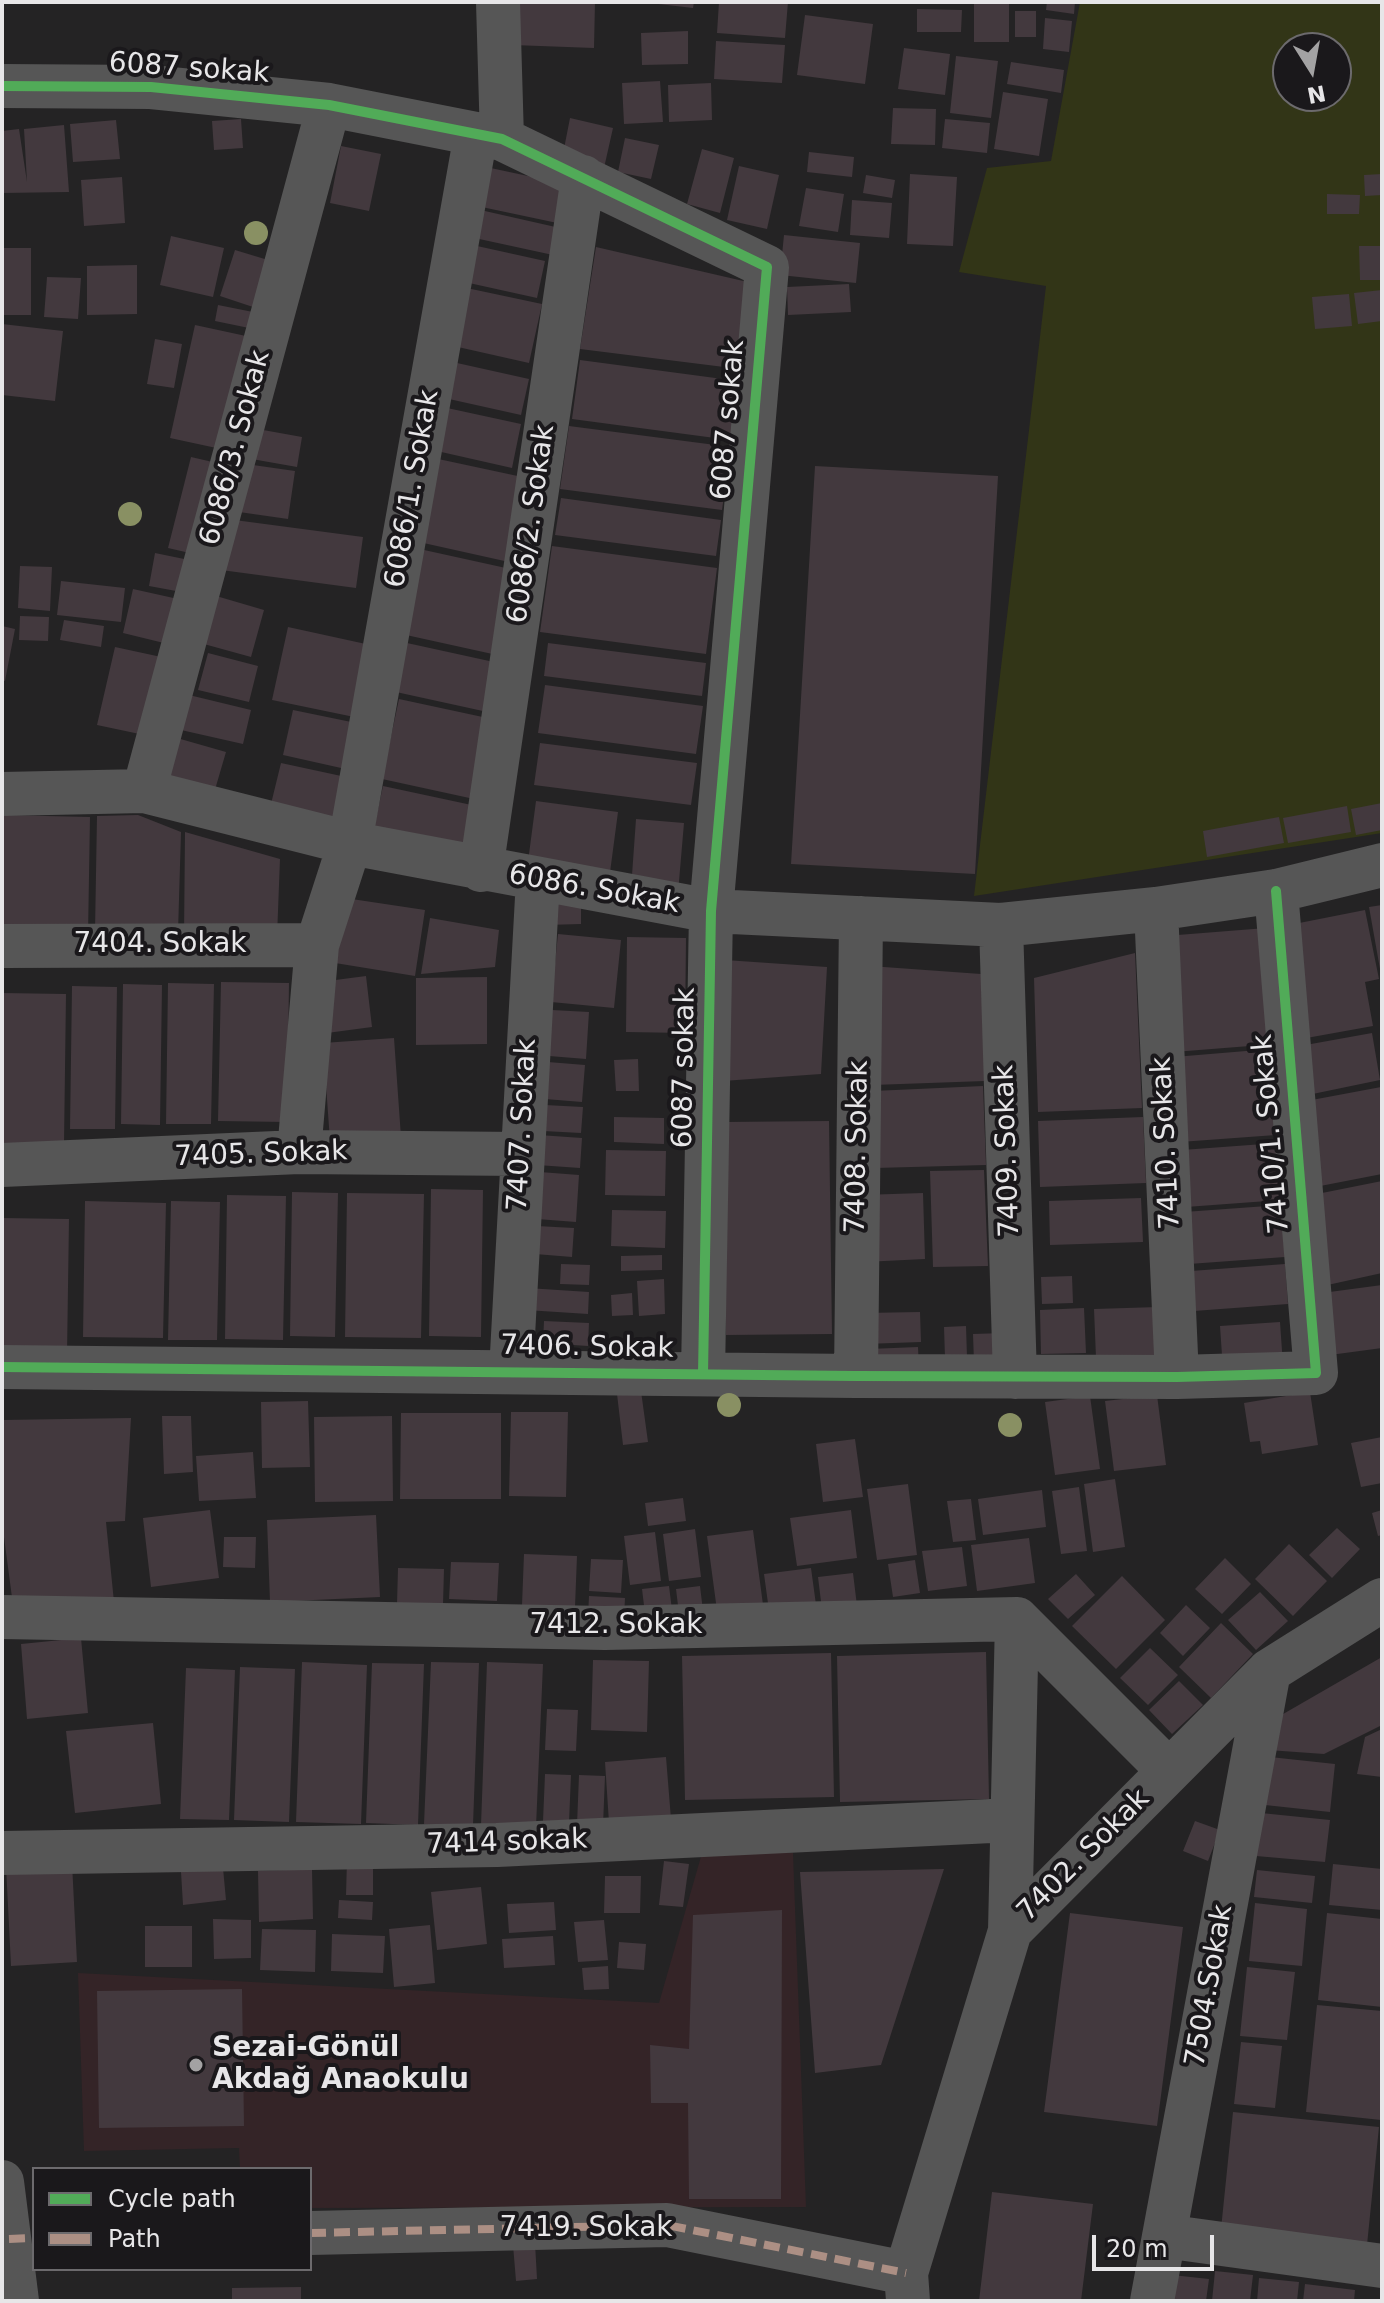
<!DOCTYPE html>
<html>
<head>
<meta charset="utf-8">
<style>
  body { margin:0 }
  #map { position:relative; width:1384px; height:2303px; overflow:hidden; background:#242324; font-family:"DejaVu Sans",sans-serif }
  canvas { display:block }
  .frame { position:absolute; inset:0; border:4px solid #e7e6e8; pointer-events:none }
  .legend { position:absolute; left:32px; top:2167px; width:280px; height:104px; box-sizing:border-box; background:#1a181b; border:2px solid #6c6a6d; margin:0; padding:10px 14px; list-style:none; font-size:24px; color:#e7e6e8 }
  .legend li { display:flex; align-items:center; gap:16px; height:40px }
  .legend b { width:40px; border:2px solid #6c6a6d }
  .north { position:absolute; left:1272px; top:32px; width:80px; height:80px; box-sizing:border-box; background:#1a181b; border:2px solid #6c6a6d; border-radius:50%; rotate:169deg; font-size:22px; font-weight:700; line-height:32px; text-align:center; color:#e7e6e8 }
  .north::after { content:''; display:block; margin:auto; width:28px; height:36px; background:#a3a2a3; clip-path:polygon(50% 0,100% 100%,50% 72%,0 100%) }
  .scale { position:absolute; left:1092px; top:2235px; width:122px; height:36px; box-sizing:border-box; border:4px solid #e7e6e8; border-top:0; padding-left:10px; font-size:24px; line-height:28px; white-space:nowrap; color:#e7e6e8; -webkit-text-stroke:6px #1a181b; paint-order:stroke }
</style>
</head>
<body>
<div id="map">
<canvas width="1384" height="2303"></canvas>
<div class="frame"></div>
<ul class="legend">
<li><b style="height:10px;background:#51ab58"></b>Cycle path</li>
<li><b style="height:10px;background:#ac8f84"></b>Path</li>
</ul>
<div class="north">N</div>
<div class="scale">20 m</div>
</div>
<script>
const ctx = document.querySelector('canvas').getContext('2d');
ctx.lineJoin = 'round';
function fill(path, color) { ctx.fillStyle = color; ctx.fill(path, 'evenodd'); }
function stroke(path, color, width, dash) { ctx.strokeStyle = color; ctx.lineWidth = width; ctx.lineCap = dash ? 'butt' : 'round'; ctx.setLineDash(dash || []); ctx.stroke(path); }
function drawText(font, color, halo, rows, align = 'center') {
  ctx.font = font + ' "DejaVu Sans",sans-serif'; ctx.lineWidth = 8; ctx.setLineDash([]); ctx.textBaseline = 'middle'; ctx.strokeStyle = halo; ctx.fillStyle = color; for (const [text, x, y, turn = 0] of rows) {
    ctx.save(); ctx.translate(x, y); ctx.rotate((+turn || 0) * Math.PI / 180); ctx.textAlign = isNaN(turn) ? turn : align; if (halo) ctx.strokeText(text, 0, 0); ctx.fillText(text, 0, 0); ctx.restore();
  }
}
fill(new Path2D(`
  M702,1853h91l13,354 -496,1v-39h-70l-1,-21 -155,3 -6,-178 581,30z`), '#342427');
fill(new Path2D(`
  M1080,2h302v831l-408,63 72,-610 -87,-14 28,-104 64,-7zM1288,48h48v48h-48z`), '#323517');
fill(new Path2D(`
  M514,2h81l-1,46 -81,-3z
  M641,2h53l-1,6z
  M719,2h69l-3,36 -68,-5z
  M974,2h35v40h-35z
  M1047,2h28l-1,12 -28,-4z
  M917,9l45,1 -1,22h-44z
  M1015,11h21v26h-21z
  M805,15l68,9 -8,60 -68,-9z
  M1045,18l27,3 -3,31 -26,-3z
  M688,31v33l-46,1 -1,-32z
  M716,41l69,4 -3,38 -68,-4z
  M904,48l46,6 -5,41 -47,-6z
  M956,56l42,5 -7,57 -41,-5z
  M1011,62l53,8 -3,23 -54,-9z
  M660,81l3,41 -39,2 -2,-41z
  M711,83l1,37 -43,2 -1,-37z
  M1003,92l45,7 -9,57 -45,-7z
  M893,108l43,1 -1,36 -44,-1z
  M570,118l43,10 -9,40 -42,-9z
  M241,119l2,29 -29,2 -2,-29z
  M945,119l45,4 -3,30 -45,-5z
  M116,120l4,39 -47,3 -3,-38z
  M64,125l5,67 -67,1v-62l17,-2 8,53 -3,-53z
  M625,138l34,7 -8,34 -33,-7z
  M341,146l40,8 -12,57 -39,-8z
  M702,149l32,9 -14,55 -33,-9z
  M809,152l45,5 -2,20 -45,-5z
  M739,166l40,9 -12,54 -40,-9z
  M486,167l84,18 -8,39 -85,-18z
  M910,174l47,3 -4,69 -46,-2z
  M1382,174v21l-17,1 -1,-21z
  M866,175l29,5 -3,18 -29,-5z
  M122,177l3,46 -41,3 -3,-46z
  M806,188l38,6 -6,38 -39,-6z
  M1327,194l33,1 -1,19h-32z
  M852,200l40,3 -3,35 -39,-3z
  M476,209l84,19 -7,27 -83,-18z
  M784,235l76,8 -4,40 -76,-8z
  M171,236l53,12 -11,49 -53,-12z
  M468,244l77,17 -8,37 -77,-17z
  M1359,246h23v34h-22z
  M596,247l156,36 -12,86 -160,-20z
  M2,248h29v67h-29z
  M235,250l33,10 -15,47 -33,-11z
  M137,265v49l-50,1v-49z
  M47,277l34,1 -3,41 -34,-2z
  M849,284l2,28 -63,3 -1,-28z
  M462,287l80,17 -13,59 -80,-18z
  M1382,290v31l-24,3 -4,-31z
  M1349,294l3,32 -37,3 -3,-32z
  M218,305l35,7 -4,16 -34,-7z
  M2,324l61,7 -8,70 -53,-6z
  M195,325l51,11 -25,113 -51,-11z
  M155,339l27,5 -8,44 -27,-4z
  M580,360l158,21 -8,59 -158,-21z
  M448,361l81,18 -8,36 -81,-18z
  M438,406l83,18 -9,44 -84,-19z
  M569,426l162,21 -9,63 -162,-21z
  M252,428l50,9 -5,30 -51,-9z
  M191,457l26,6 -23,91 -26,-6z
  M429,457l98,21 -18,84 -99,-22z
  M239,463l56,8 -7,48 -56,-8z
  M815,466l183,10 -23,398 -184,-10z
  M561,498l160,22 -5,36 -161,-21z
  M227,519l136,18 -7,51 -135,-18z
  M552,546l165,22 -11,86 -166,-22z
  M415,548l100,22 -18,85 -100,-22z
  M155,553l39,8 -7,32 -38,-7z
  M20,566l32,1 -2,44 -32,-3z
  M61,581l64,7 -4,34 -64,-7z
  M133,589l45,10 -10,45 -45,-11z
  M206,593l58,17 -13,47 -58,-16z
  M20,616l29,1 -1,24 -29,-1z
  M64,620l40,6 -3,21 -41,-7z
  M2,626l13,3 -10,52 -3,-1z
  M288,627l87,19 -16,72 -87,-18z
  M407,643l96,21 -11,49 -96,-21z
  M548,643l158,20 -4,33 -158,-20z
  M115,647l51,11 -17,78 -52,-11z
  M208,653l50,13 -9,36 -51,-12z
  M545,685l158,21 -7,48 -158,-21z
  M189,695l62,15 -8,34 -62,-14z
  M399,699l93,20 -18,80 -92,-20z
  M293,710l68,14 -11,46 -67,-15z
  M170,736l56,16 -12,41 -56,-17z
  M540,743l157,20 -6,42 -157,-20z
  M281,763l65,14 -10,45 -66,-14z
  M383,786l98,21 -12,50 -97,-20z
  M536,801l82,11 -9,68 -82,-11z
  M1382,803v27l-26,5 -5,-26z
  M1347,806l4,26 -63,11 -5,-25z
  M2,815l88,2 -2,119 -86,-2z
  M138,815l43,17 -3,101 -83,-2 2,-115z
  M1279,817l5,26 -77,14 -4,-26z
  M636,819l48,4 -6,70 -47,-4z
  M185,832l95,27 -3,78 -93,-1z
  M581,892v32l-35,1 -1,-32z
  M345,898l80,12 -10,66 -80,-13z
  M1382,905v63l-2,1 -11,-62z
  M1365,910l14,69 -14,3 8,44 -72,13 -17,-113z
  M430,918l69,12 -4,37 -74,7z
  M1266,928l9,116 -101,8 -9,-116z
  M558,934l63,6 -7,68 -63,-6z
  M627,937l59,1 -1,95 -59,-1z
  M1135,953l7,155 -104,4 -4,-134z
  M725,960l102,7 -6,107 -98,7z
  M870,966l111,8 4,107 -112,4z
  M366,976l6,51 -45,6 -7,-51z
  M487,977v67l-71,1v-67z
  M221,982l68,1 -2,139 -69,-1z
  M168,983l46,1 -3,140h-45z
  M123,984l39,1 -2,140 -39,-1z
  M72,986l45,1 -2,142h-45z
  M2,993l64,1 -2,150 -62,-1z
  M552,1010l37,2 -3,47 -37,-3z
  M1372,1033l8,47 -77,16 -3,-50z
  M394,1038l7,99 -71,4 -7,-98z
  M1270,1049l6,86 -96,7 -6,-85z
  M638,1059l1,32h-23l-2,-31z
  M548,1062l37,3 -3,37 -37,-3z
  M983,1086l3,79 -111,3 -2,-77z
  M1381,1087l1,87 -72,14 -9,-86z
  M545,1105l38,2 -2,26 -38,-2z
  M614,1117l50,1v26l-50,-2z
  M1143,1117l3,66 -106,4 -2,-66z
  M829,1121l3,213 -106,1 -2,-213z
  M539,1135l43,3 -2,30 -43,-3z
  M1277,1143l4,57 -95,7 -4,-57z
  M606,1150l60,1 -1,45 -60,-1z
  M984,1170l4,96 -55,1 -3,-96z
  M540,1172l39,3 -3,47 -39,-3z
  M1382,1181v92l-59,13 -11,-91z
  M431,1189l52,1 -2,147 -52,-1z
  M292,1192l46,1 -3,144 -45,-1z
  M347,1193l77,1 -3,144 -76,-1z
  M923,1193l2,66 -61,3 -2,-67z
  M227,1195l59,1 -3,144 -58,-1z
  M1141,1198l2,44 -93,3 -1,-44z
  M85,1201l81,2 -3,135 -80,-1z
  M171,1201l49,1 -3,138h-49z
  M1281,1205l4,52 -96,7 -5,-52z
  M612,1210l54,1 -1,37 -54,-2z
  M2,1218l67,1 -2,136 -65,-1z
  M537,1226l37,2 -2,29 -37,-3z
  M662,1255v15l-41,1v-15z
  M561,1264l29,1 -1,20 -29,-1z
  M1285,1264l3,40 -94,7 -3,-40z
  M1072,1276l1,27 -31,1 -1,-27z
  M664,1279l1,35 -26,2 -2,-35z
  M1382,1285v63l-52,7 -8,-62z
  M527,1288l62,4 -1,22 -62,-4z
  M632,1293l1,22 -21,1 -1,-21z
  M1158,1307l2,48 -64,3 -2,-49z
  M1084,1308l2,45 -45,1 -1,-44z
  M920,1312l1,30 -56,2 -1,-31z
  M544,1321l45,2 -1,23 -45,-3z
  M1280,1322l3,43 -60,5 -3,-44z
  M966,1326l1,31 -22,1 -1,-31z
  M1004,1333l1,29 -31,1 -1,-29z
  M918,1347l1,21 -49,2 -1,-21z
  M641,1391l7,51 -25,3 -6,-51z
  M1310,1392l8,53 -56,9 -2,-13 -10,1 -6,-39z
  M1157,1395l9,70 -52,6 -9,-70z
  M1090,1396l10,73 -45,6 -10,-73z
  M308,1401l2,66 -48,1 -1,-66z
  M511,1412h57l-2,85 -57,-1z
  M401,1413h100v86h-101z
  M162,1416h29l2,56 -29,2z
  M392,1416l1,85 -78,1 -1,-85z
  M131,1418l-6,103 -19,1 8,80 -101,3 -11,-83v-102z
  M1382,1437v46l-21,4 -10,-44z
  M855,1439l8,58 -40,5 -7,-58z
  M253,1452l3,46 -57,3 -3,-45z
  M1115,1479l10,68 -32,5 -9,-68z
  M908,1484l9,71 -40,5 -10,-71z
  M1079,1487l8,64 -26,3 -9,-63z
  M1042,1490l4,37 -63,8 -5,-36z
  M683,1498l3,23 -38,5 -3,-23z
  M971,1499l5,41 -23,2 -6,-41z
  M210,1510l9,68 -68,9 -8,-69z
  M851,1510l6,48 -60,8 -7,-48z
  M1382,1510v25l-4,1 -6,-23z
  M376,1515l4,82 -110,5 -3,-82z
  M1337,1528l23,21 -28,29 -23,-23z
  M695,1529l6,48 -32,4 -6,-47z
  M753,1530l11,82 -46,6 -11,-82z
  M655,1532l6,49 -31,4 -6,-49z
  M224,1537h32l-1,31 -32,-1z
  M1029,1538l6,45 -58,8 -6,-46z
  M1289,1544l38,37 -34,35 -38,-37z
  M962,1547l5,39 -39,5 -6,-40z
  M524,1554l53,2 -2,51 -53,-2z
  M1225,1558l26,26 -29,30 -27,-25z
  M591,1559l32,1 -2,33 -32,-2z
  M915,1560l5,33 -27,4 -5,-33z
  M451,1562l48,1 -2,38 -48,-2z
  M398,1568l46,1 -1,36 -46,-1z
  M811,1568l6,44 -47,6 -6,-44z
  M853,1573l5,41 -35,4 -5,-41z
  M1076,1574l19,21 -27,24 -20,-20z
  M1122,1576l43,44 -49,49 -44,-43z
  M669,1586l4,32 -27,4 -4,-33z
  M700,1586l4,33 -24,3 -4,-33z
  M1260,1592l28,29 -32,29 -28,-30z
  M589,1596l36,2 -1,20 -36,-2z
  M1186,1605l24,23 -27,28 -23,-23z
  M1221,1623l32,31 -42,44 -32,-31z
  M81,1638l7,75 -61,6 -6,-75z
  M1150,1648l28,27 -30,30 -28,-27z
  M986,1652l3,147 -149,3 -3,-146z
  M831,1653l3,144 -149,3 -3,-144z
  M1382,1657v68l-58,29 -56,-4 3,-29z
  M593,1660l56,1 -2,71 -56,-2z
  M302,1662l65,3 -6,159 -65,-2z
  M431,1662l48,1 -6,162 -49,-1z
  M487,1662l56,2 -7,163 -55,-2z
  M372,1663l52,1 -6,161 -52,-2z
  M240,1667l55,2 -6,153 -55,-2z
  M186,1668l49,2 -6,150 -49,-1z
  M1179,1681l24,24 -31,29 -23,-24z
  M547,1709l31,1 -2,41 -31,-1z
  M153,1723l8,81 -86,9 -9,-82z
  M1382,1729v48l-25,-3 8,-37z
  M666,1757l5,62 -62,4 -4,-61z
  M1270,1757l65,7 -5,48 -65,-7z
  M545,1774l26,1 -2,48 -26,-2z
  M579,1775l26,1 -2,50 -26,-1z
  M1261,1813l69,7 -5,42 -69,-6z
  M1195,1821l25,9 -12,31 -25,-10z
  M347,1860l26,1v34h-27z
  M664,1861l25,3 -6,43 -24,-2z
  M72,1863l5,99 -66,4 -5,-100z
  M1333,1864l49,5v41l-53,-5z
  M223,1868l3,32 -43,5 -2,-33z
  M312,1869l1,50 -54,3 -1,-51z
  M944,1869l-63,196 -66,8 -15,-201z
  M1257,1870l58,6 -3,27 -58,-6z
  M605,1876h36l-1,37h-36z
  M481,1887l6,57 -50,6 -6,-58z
  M339,1900l34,2 -1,18 -34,-2z
  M554,1902l2,28 -47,3 -2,-29z
  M1255,1903l52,6 -5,57 -53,-5z
  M782,1910l-1,289h-92l-1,-96h-37l-1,-58 39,4 4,-134z
  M1070,1913l113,14 -26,199 -113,-14z
  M1327,1913l55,6v88l-64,-7z
  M213,1919l38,1v38l-37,1z
  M604,1920l4,40 -30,2 -4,-40z
  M430,1925l5,58 -41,4 -5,-58z
  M145,1926h47v41h-47z
  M262,1929l54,1 -1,42 -55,-2z
  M332,1934l53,2 -2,37 -52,-2z
  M553,1936l2,29 -51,3 -2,-29z
  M619,1942l27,2 -2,26 -27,-2z
  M608,1966l1,23 -25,1 -2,-22z
  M1247,1967l48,5 -8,68 -47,-4z
  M242,1989l2,137 -145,2 -2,-137z
  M1317,2005l65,6 -1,109 -75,-8z
  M1241,2042l41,4 -7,62 -41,-4z
  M1233,2112l146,15 -12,118 -146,-16z
  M992,2192l101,12 -12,97h-102z
  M535,2243l2,36 -21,2 -3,-36z
  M1215,2271l38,4 -3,26h-38z
  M1163,2274l46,5 -3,22h-46z
  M1259,2278l40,4 -2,19h-40z
  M1305,2284l50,6 -1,11h-51z
  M301,2287v14h-69v-13z`), '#43393e');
stroke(new Path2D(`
  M498,2l4,137
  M2,86l149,1 178,18 173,34 265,128 -56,644 -8,463
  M144,791l185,-686
  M2,794l142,-3 206,52 361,68 290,14 155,-16 120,-18 106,-26
  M481,870l102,-693
  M1156,909l21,468
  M1001,925l14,452
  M2,946l315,-1
  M299,1152l18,-207 33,-102 126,-709
  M2,1165l297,-13 222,2
  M2,1367l854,9 321,1 139,-4 -40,-482
  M511,1372l27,-493
  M856,1376l5,-458
  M2,1617l603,11 412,-9 151,151
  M2,1853l495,-8 515,-25
  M1010,1931l7,-312
  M2,2182l15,119
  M310,2233l357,-8 239,48
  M1164,2236l218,30
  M908,2301l-2,-28 104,-342 259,-260 113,-71
  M1152,2301l117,-630`), '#565656', 44);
stroke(new Path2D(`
  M310,2233l357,-8 239,48
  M9,2239l25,-1`), '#ac8f84', 8, [16, 8]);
stroke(new Path2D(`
  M2,86l149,1 178,18 173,34 265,128 -56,644 -8,463
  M2,1367l854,9 321,1 139,-4 -40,-482`), '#51ab58', 10);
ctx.fillStyle = '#899063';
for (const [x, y] of [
  [256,233],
  [130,514],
  [729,1405],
  [1010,1425]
]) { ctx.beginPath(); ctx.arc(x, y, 12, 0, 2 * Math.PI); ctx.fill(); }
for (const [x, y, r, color] of [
  [196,2065,8,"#a3a2a3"]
]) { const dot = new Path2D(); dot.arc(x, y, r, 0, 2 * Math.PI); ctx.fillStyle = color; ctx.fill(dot); stroke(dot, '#1a181b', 3); }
drawText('28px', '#e7e6e8', '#1a181b', [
  ["6087 sokak",189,69,4],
  ["6087 sokak",729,420,-85],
  ["6086/3. Sokak",236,448,-75],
  ["6086/1. Sokak",413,489,-80],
  ["6086/2. Sokak",532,524,-82],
  ["6086. Sokak",594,890,10],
  ["7404. Sokak",160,945],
  ["6087 sokak",685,1068,-89],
  ["7407. Sokak",523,1125,-87],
  ["7410/1. Sokak",1272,1134,-95],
  ["7410. Sokak",1167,1143,-93],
  ["7408. Sokak",858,1147,-89],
  ["7409. Sokak",1008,1151,-92],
  ["7405. Sokak",261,1155,-2],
  ["7406. Sokak",587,1348,1],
  ["7412. Sokak",616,1626],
  ["7414 sokak",507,1843,-2],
  ["7402. Sokak",1084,1856,-45],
  ["7504.Sokak",1210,1986,-80],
  ["7419. Sokak",586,2229]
]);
drawText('bold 28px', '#e7e6e8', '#1a181b', [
  ["Sezai-Gönül",212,2049],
  ["Akdağ Anaokulu",212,2081]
], 'left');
</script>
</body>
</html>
